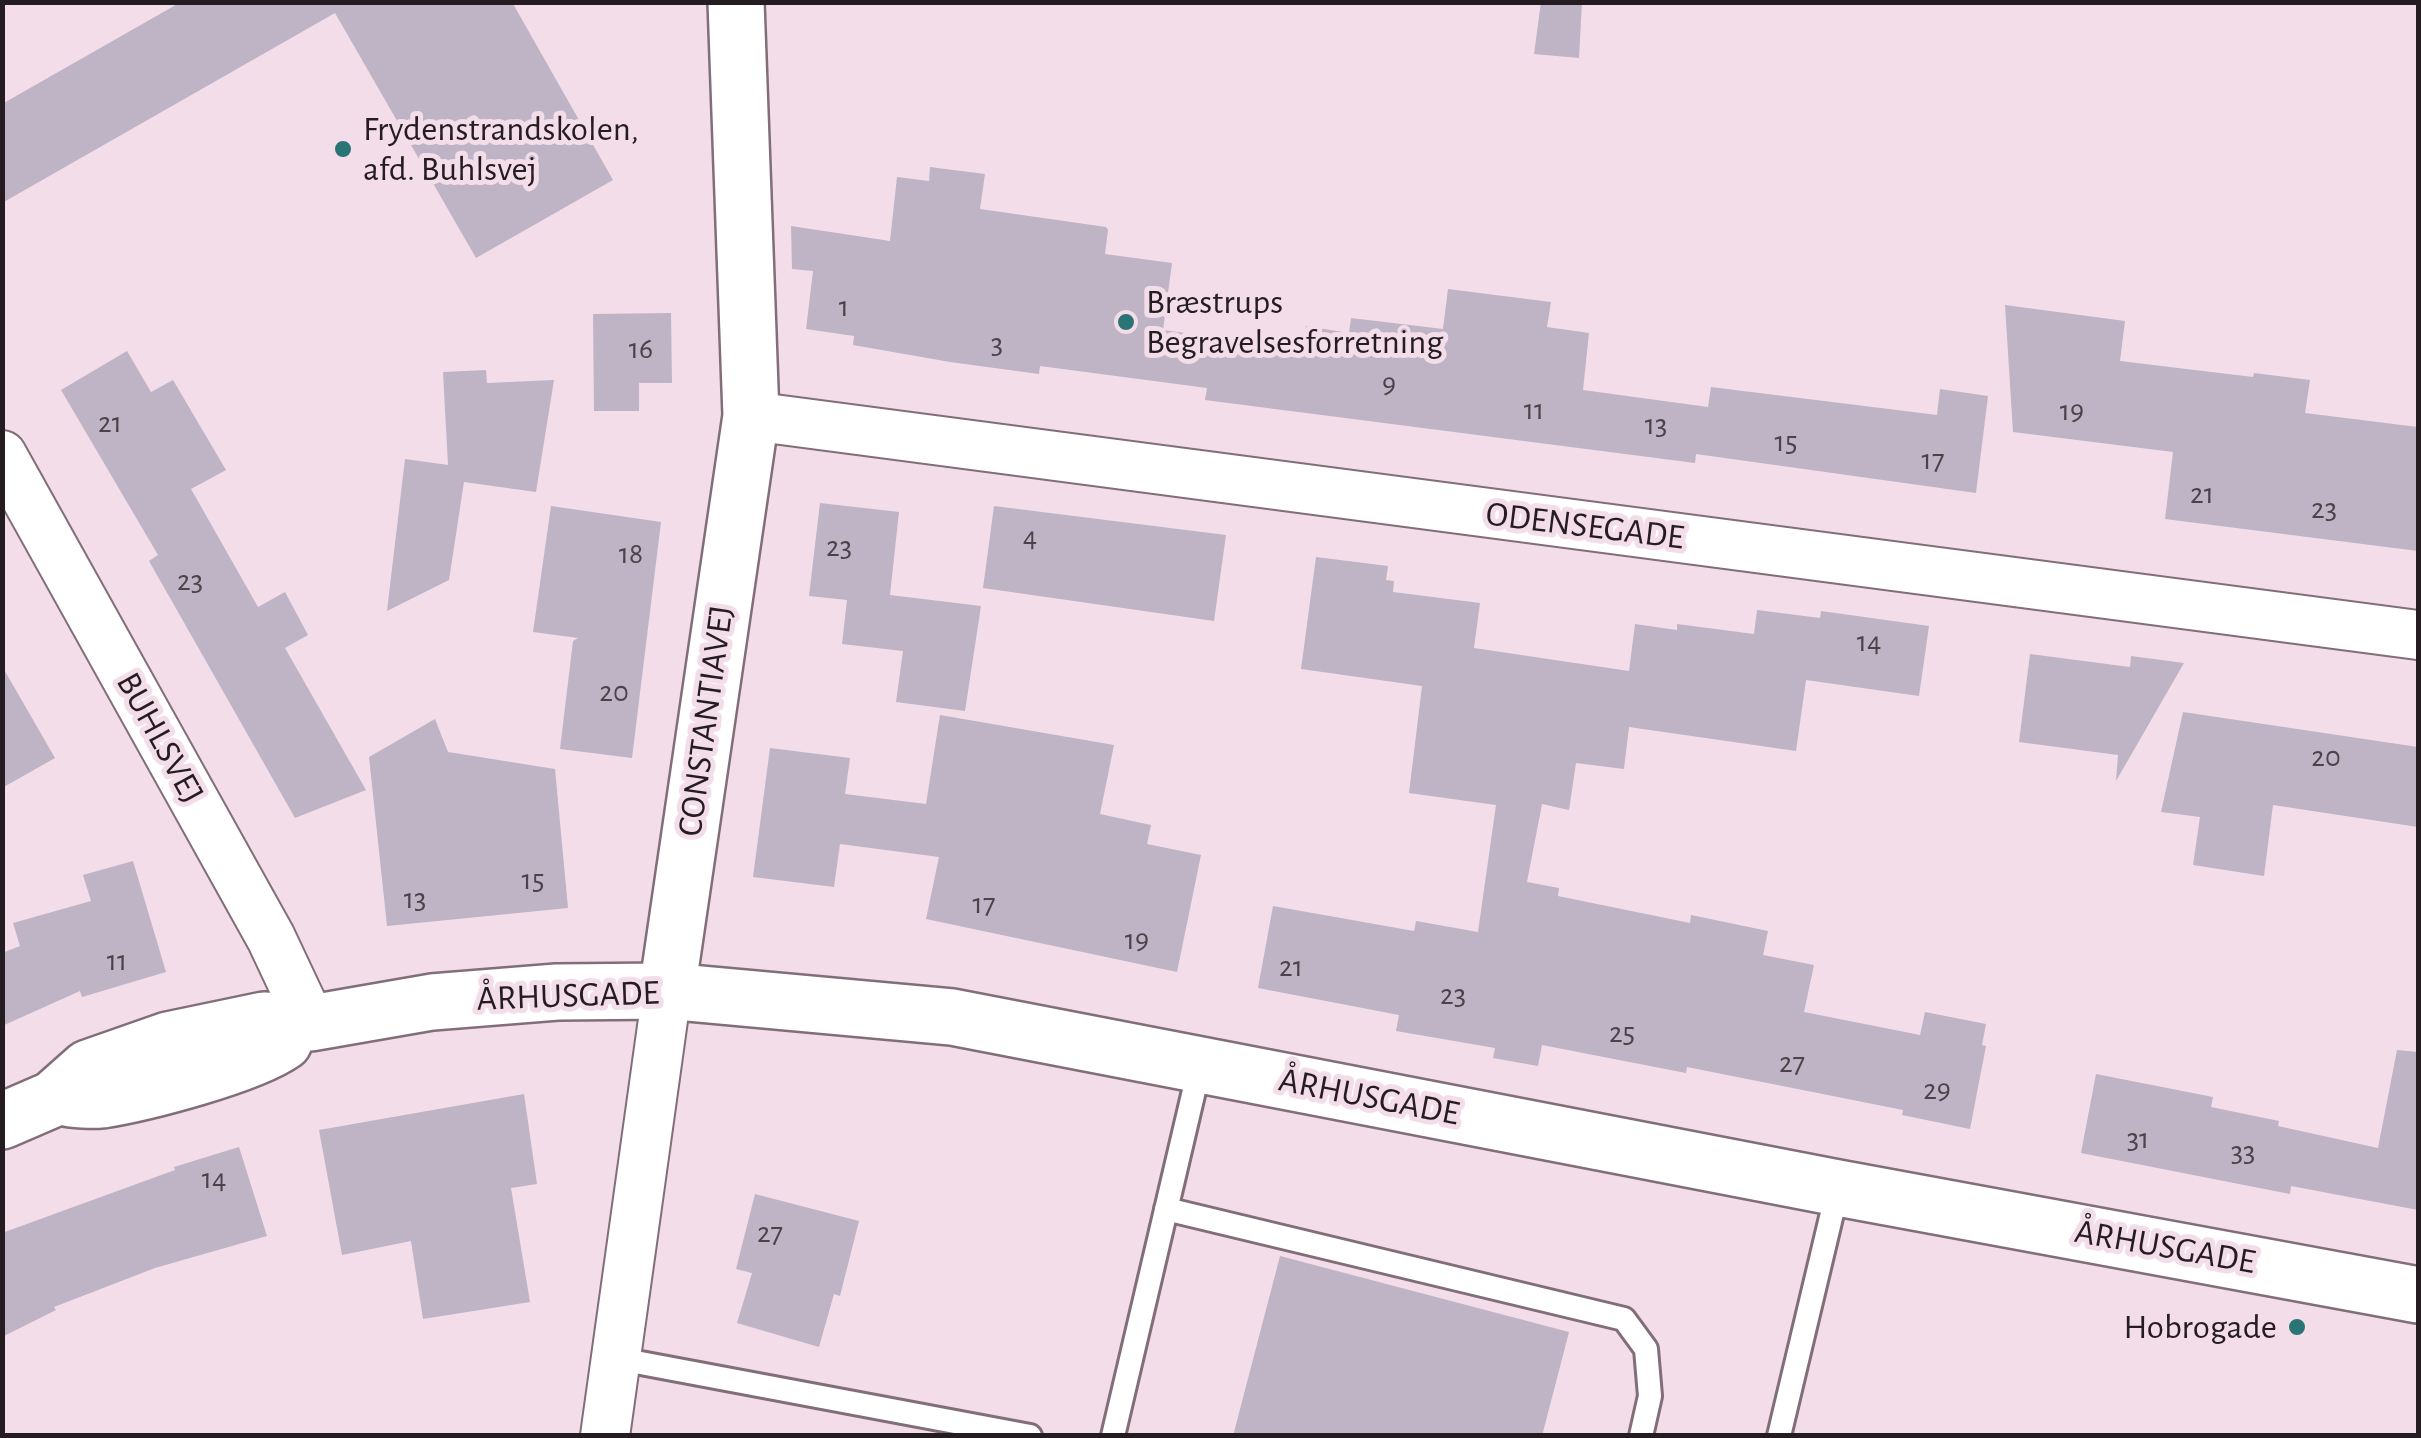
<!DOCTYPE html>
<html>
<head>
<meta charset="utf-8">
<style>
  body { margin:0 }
  #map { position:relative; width:2421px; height:1438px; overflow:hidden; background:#f3dde9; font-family:"Alegreya Sans",sans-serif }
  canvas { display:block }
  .frame { position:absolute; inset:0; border:5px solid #241c21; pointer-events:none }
</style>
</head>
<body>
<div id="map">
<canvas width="2421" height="1438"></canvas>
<div class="frame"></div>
</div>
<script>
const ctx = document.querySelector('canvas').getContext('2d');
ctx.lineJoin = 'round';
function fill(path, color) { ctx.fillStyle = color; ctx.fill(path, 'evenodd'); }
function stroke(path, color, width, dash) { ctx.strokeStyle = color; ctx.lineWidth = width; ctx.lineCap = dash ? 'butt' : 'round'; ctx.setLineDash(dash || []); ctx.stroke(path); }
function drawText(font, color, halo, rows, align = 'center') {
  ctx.font = font + ' "Alegreya Sans",sans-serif'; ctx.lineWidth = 10; ctx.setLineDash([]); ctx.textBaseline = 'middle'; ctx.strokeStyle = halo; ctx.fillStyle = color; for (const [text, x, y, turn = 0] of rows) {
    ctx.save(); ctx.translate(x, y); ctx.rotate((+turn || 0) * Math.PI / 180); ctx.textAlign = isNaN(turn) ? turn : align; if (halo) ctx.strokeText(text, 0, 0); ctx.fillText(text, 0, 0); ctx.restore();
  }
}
fill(new Path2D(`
  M181,2h331l101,178 -137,78 -141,-245 -333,190v-99z
  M1541,2h41l-3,56 -45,-4z
  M930,167l55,7 -5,35 126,18 2,3 -3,24 67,9 -9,67 140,19 3,-23 43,7 2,-15 92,11 5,-40 103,13 -4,25 42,6 -6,57 125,17 3,-20 226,28 3,-26 48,7 -12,97 -280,-39 -1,9 -490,-63 2,-12 -167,-22 -1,8 -89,-12 -97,-17 1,-9 -48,-7 7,-58 -21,-2 -1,-43 99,15 7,-64 32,4z
  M2005,305l120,16 -5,40 133,16 1,-4 56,7 -5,33 113,14v124l-253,-32 8,-67 -160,-20z
  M671,313l1,70h-33v28h-45l-1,-97z
  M127,351l24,41 22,-12 53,90 -35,19 67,118 27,-15 23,43 -23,13 81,142 -71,28 -146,-257 9,-6 -97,-165z
  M486,370l1,13 67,-3 -18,112 -72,-10 -15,98 -62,31 18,-152 43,6 -5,-93z
  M820,503l79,9 -9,83 91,11 -16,105 -69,-9 7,-51 -61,-7 5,-44 -38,-4z
  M551,506l110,16 -29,236 -72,-9 13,-108 5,-3 -45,-6z
  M994,506l232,29 -12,86 -231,-33z
  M1316,557l72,9 -2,14 8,1 -1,11 87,11 -6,45 155,23 6,-47 42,6v-6l77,10 3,-24 63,8 1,-7 108,15 -10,70 -113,-16 -10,71 -167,-24 -5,42 -48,-6 -7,47 -27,-6 -15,78 32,6 -1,8 132,27 1,-8 77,16 -5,24 51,10 -10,47 116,23 5,-23 61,12 -4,21 4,1 -16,83 -68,-14 1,-5 -216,-43 -1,6 -144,-28 -4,21 -45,-8 2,-10 -99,-17 3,-16 -141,-27 15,-82 141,25 2,-10 62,11 18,-127 -87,-12 13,-107 -121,-17z
  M2030,654l100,13 1,-11 53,7 -68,118 2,-26 -99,-13z
  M2,666l53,92 -53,30z
  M2183,712l235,35v80l-145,-22 -9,71 -71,-11 7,-48 -39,-5z
  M940,715l174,30 -14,69 51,11 -4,19 54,11 -24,117 -251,-53 13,-62 -99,-13 -6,43 -81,-10 17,-129 80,10 -5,36 81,10z
  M435,719l13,33 107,17 13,139 -181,18 -18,-169z
  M133,861l33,111 -84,25 -2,-6 -78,35v-73l18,-7 -7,-23 78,-22 -8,-26z
  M2397,1050l21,2v158l-127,-24 -1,8 -209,-41 15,-79 117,23 -2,10 68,14 -1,5 100,22z
  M524,1094l13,90 -26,4 19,114 -107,17 -12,-78 -69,14 -23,-125z
  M239,1147l28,89 -112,32 -101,39 2,3 -54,27v-104l173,-63 -1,-3z
  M755,1194l104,27 -19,75 -6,-2 -15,53 -82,-24 15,-50 -16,-4z
  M1280,1256l289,76 -27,104h-309z`), '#bfb3c6');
const service = new Path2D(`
  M1166,1209l458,110 22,30 4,47 -9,40
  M614,1358l416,78
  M1113,1436l87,-371
  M1779,1436l59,-248`);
const minor = new Path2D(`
  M751,416l1667,219
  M2,455l269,483 40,85
  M605,1436l62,-445`);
const tertiary = new Path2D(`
  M667,991l84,-575 -15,-414
  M70,1099c10,1 22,2 32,1 43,-7 148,-34 182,-58
  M2,1121l51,-22 35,-31 80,-28 96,-20 47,3 121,-21 125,-10 110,-1 285,26 886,171 580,107`);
stroke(service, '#816e79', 28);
stroke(minor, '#816e79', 52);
stroke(tertiary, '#816e79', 60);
stroke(service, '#fff', 22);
stroke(minor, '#fff', 48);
stroke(tertiary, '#fff', 55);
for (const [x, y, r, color] of [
  [343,149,10,"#2a7475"],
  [1126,322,10,"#2a7475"],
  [2297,1327,10,"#2a7475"]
]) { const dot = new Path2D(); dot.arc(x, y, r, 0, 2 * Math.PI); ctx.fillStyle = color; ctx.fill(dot); stroke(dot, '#f3dde9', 4); }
drawText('30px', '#4b424a', null, [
  ["1",844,307],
  ["3",997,344],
  ["16",641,349],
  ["9",1389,384],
  ["11",1534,410],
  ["19",2072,411],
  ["21",110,423],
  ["13",1656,425],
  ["15",1786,442],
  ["17",1933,460],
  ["21",2202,494],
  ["23",2324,509],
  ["4",1030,537],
  ["23",839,547],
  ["18",631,554],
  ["23",190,581],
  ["14",1869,642],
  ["20",614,692],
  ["20",2326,757],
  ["15",533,880],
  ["13",415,899],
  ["17",984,904],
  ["19",1137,940],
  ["11",117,961],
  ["21",1291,967],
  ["23",1453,995],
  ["25",1622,1033],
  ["27",1792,1063],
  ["29",1937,1090],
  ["31",2138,1139],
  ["33",2243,1152],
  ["14",214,1179],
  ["27",770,1233]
]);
drawText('35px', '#241c21', '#f3dde9', [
  ["Frydenstrandskolen,",363,129],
  ["afd. Buhlsvej",363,169],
  ["Bræstrups",1146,302],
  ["Begravelsesforretning",1146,342],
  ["Hobrogade",2277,1327,"right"]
], 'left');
drawText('35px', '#241c21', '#f3dde9', [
  ["ODENSEGADE",1585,526,7],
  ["CONSTANTIAVEJ",706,721,-82],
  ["BUHLSVEJ",160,738,61],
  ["ÅRHUSGADE",568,996,-2],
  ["ÅRHUSGADE",1369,1097,11],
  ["ÅRHUSGADE",2165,1247,10]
]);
</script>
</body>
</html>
